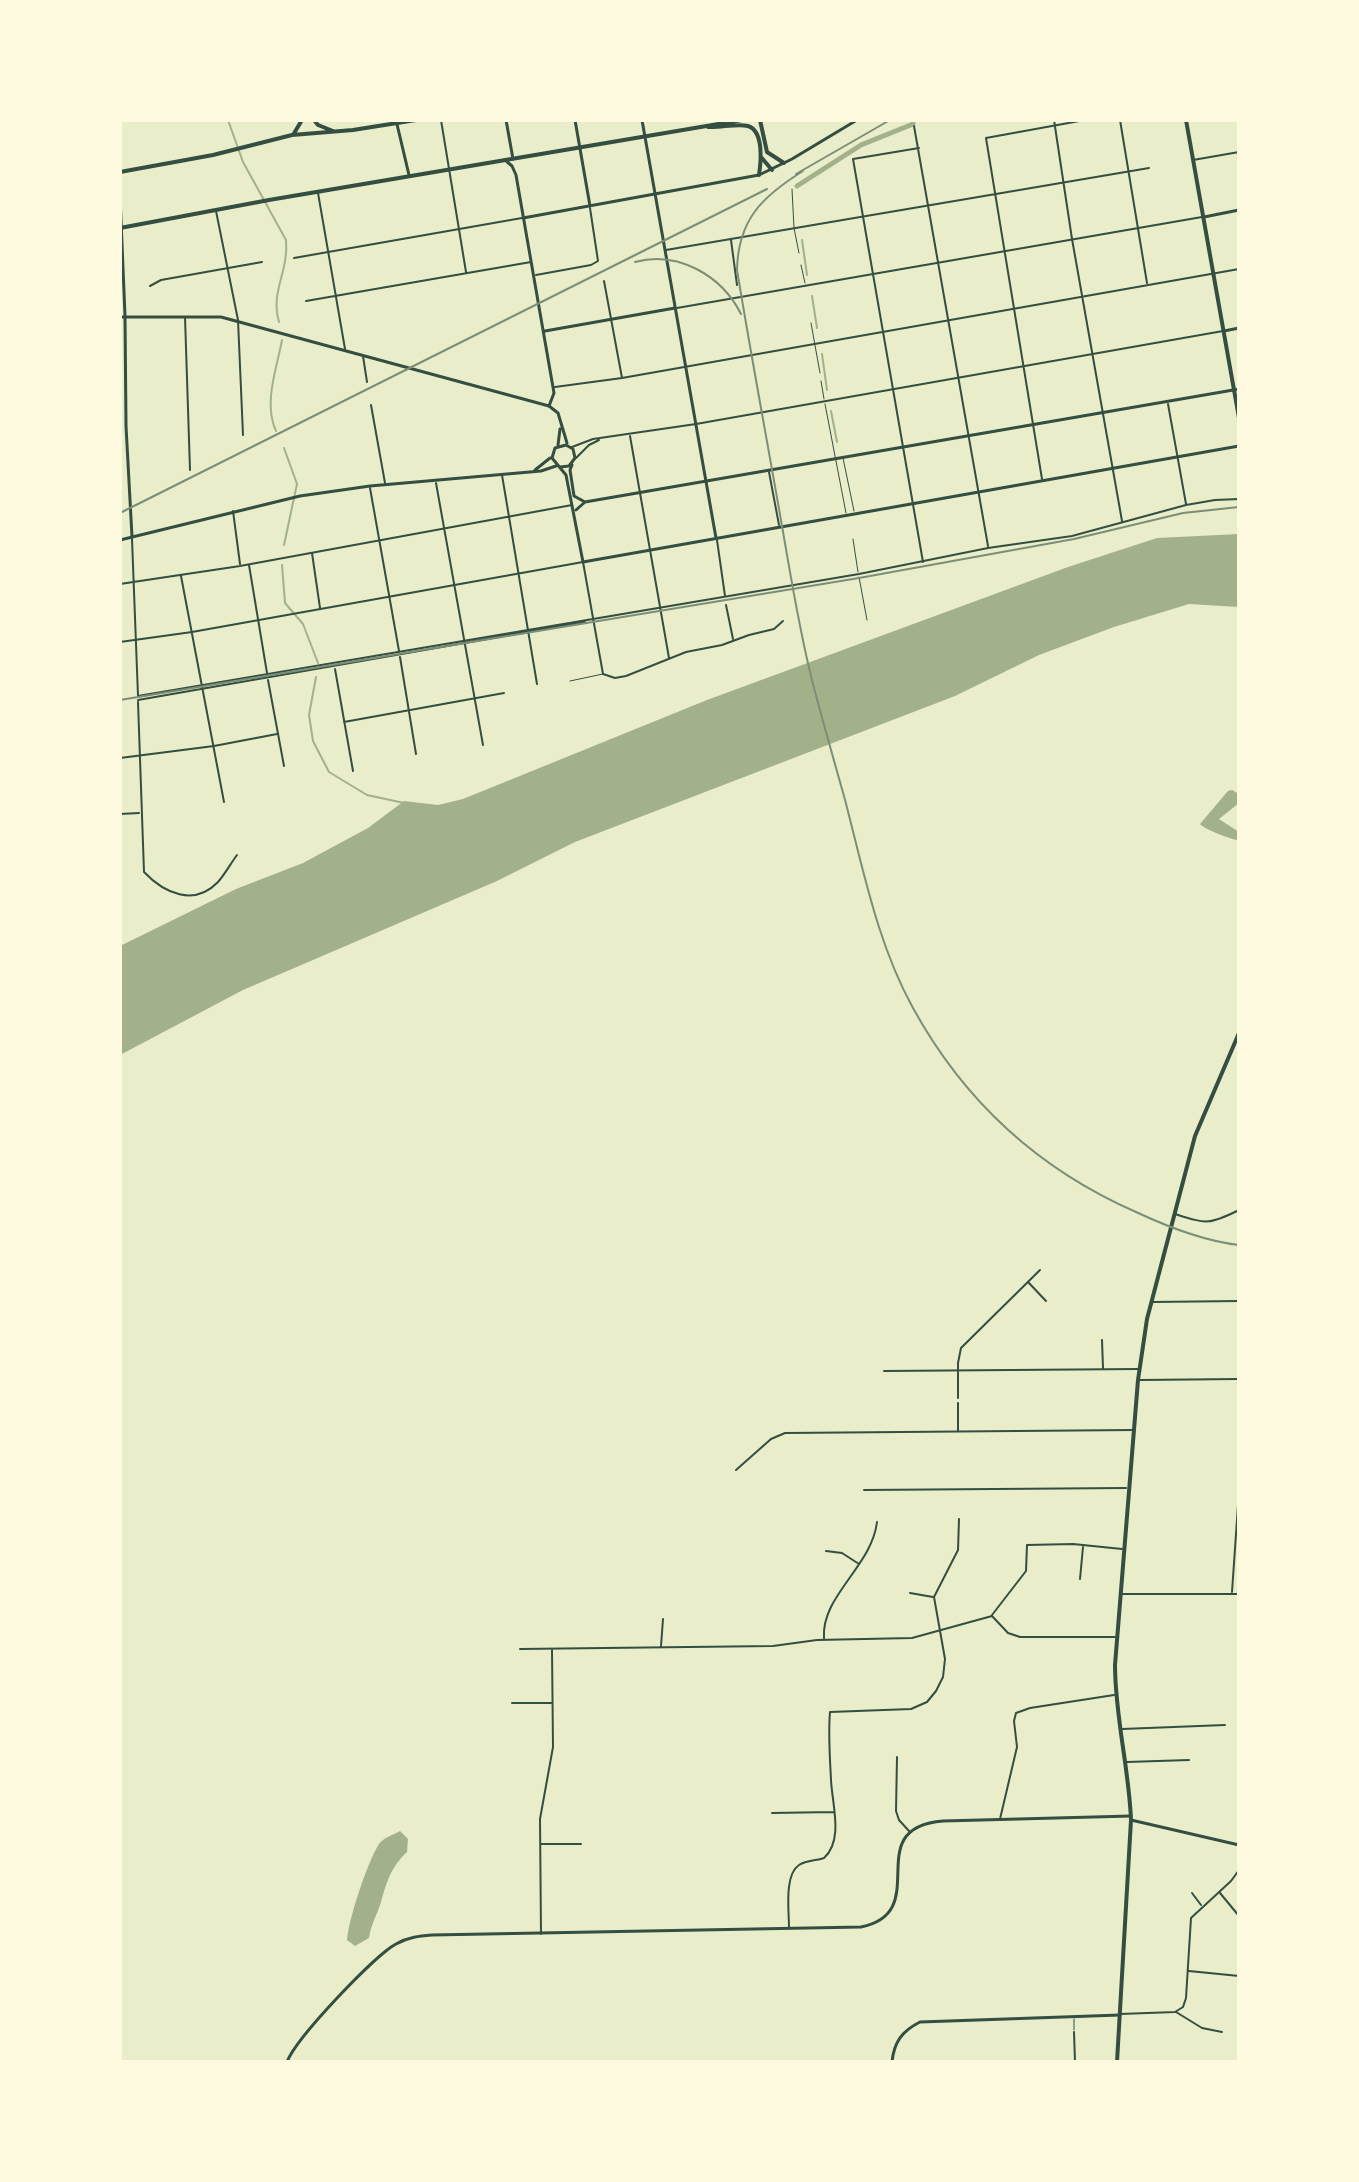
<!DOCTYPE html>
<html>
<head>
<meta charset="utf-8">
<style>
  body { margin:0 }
  #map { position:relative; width:1359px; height:2182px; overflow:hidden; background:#e9edc9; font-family:Lora,serif }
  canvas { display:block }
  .frame { position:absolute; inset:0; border:122px solid #fefae0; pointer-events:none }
</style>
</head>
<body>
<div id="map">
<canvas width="1359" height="2182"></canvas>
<div class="frame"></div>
</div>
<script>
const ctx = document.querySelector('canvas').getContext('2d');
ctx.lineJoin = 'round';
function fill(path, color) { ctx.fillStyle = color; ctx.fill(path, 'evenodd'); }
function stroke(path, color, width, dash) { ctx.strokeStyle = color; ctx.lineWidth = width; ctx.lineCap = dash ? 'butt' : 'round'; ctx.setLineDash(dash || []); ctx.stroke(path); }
fill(new Path2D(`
  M1239,534v73l-50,-3 -75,23 -75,28 -84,41 -380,146 -78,39 -254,109 -123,65v-109l116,-57 67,-26 65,-35 36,-27 34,4 25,-6 244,-99 361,-133 89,-29z
  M1232,790l7,4v9l-20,16 20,13 -2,8c-7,-1 -33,-11 -37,-16l28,-33z
  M400,1831l8,8 -1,13c-16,15 -20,29 -26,50 -4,13 -10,22 -12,36l-14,8 -8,-6c2,-22 20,-77 32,-96 4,-6 14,-9 21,-13z`), '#a3b18a');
stroke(new Path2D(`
  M228,120l15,42 43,78c3,32 -16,51 -7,82
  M802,240l5,35
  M812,296l5,32
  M822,354l5,36
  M831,411l6,31
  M276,431c-13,-28 1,-63 6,-91
  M284,545l13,-61 -13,-36
  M282,565l3,38 18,21 15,39
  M316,677l-7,38 4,26 16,31 38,23 37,8`), '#a3b18a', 2);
stroke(new Path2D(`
  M797,186l64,-41 52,-21v-4`), '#a3b18a', 5);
stroke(new Path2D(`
  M792,189l2,39 5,25
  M801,265l4,18
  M811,323l9,50
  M821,381l3,18
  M825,404l21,109
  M843,458l11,53
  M853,539l5,33
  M859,577l8,43
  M570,681l33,-7
  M1074,2030v-11`), '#344e41', 1);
stroke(new Path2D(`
  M441,120l25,152
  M1054,120l18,119 50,282
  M1120,120l27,163
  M914,126l74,420
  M919,148l-66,11 70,403
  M1193,160l46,-8
  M318,193l27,156
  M216,211l22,109 5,115
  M731,240l6,45
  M666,250l483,-82
  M294,258l228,-40
  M536,275l55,-10 7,-4 -8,-53
  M604,281l18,97
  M150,286l11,-6 101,-18
  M306,301l225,-39
  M677,308l525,-91
  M185,317l5,153
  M363,356l4,26
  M555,387l67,-9 617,-109
  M1168,404l18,100
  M371,405l14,78
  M630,436l39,222
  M572,447l21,-8 103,-15 527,-93
  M576,458l13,-13 10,-5
  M769,472l10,53
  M502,475l35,209
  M1042,479l-56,-341 99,-18
  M436,483l47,262
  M370,488l29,163
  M233,511l7,53
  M132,539l6,157
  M717,540l8,56
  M312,553l8,55
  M249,565l18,108
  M181,576l43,226
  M120,584l120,-18 332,-61
  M726,605l7,34
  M120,642l72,-10 391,-70 20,112 12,4 11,-2 60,-24 36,-7 27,-10 25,-6 9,-8
  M400,657l16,97
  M335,669l18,102
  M268,680l16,86
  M138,696l721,-122 129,-26 84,-12 114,-31 29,-5 24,-1
  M138,700l447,-78
  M138,702l6,170c20,21 50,35 74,10 7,-8 13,-19 19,-27
  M344,722l160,-29
  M120,758l94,-12 63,-12
  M120,814l19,-1
  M1175,1214c32,10 34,11 64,-4
  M1028,1282l18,19
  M1152,1302l87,-1
  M1102,1340l1,28
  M884,1371l255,-2
  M1140,1380l99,-1
  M958,1398v-35l3,-15 79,-78
  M958,1430v-27
  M736,1470l35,-31 14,-6 348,-3
  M864,1490l262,-2
  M826,1551l16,2 17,11
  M1080,1579l3,-32
  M1232,1592l6,-87
  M910,1593l23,4
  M1121,1594h118
  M992,1615l34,-44 1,-26 46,-1 49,5
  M824,1638c-3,-42 48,-72 53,-116
  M661,1646l2,-27
  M520,1649l253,-3 44,-6 95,-2 80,-22 16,17 12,4h95
  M512,1703h39
  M1122,1729l103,-4
  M897,1757l-1,54 3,9 10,11
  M1127,1762l62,-2
  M772,1813l62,-1
  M1000,1819l17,-72 -3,-26 2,-8 14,-5 84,-13
  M541,1844h40
  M1192,1893l9,12
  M1220,1893l19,23
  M789,1927c0,-16 -5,-52 10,-62 8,-5 17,-4 25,-7 20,-18 8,-54 7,-78 -1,-22 -3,-46 -1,-68l81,-3 16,-7 9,-11 7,-14 2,-18 -11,-62 24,-47 1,-31
  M541,1934l-1,-115 13,-72 -1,-97
  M1189,1971l50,5
  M1176,2012l26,16 20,4
  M1120,2014l55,-2 8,-5 3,-9 5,-80 40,-37 8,-11
  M1074,2032l1,30`), '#344e41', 2);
stroke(new Path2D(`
  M396,120l13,55
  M506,120l7,39
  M575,120l15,86
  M642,120l74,418
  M505,160l7,6 4,9 38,218 -5,13
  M1204,217l35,-7
  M523,218l236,-43 33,-16 65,-39
  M125,317l1,109 6,111
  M545,331l130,-23
  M1224,331l15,-3
  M1131,1820l108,25
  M287,2062c9,-24 87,-106 109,-118 12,-7 24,-8 36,-9l429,-8c74,-15 -3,-99 82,-106l188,-5
  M892,2062c2,-20 10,-31 28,-40l200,-7`), '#344e41', 3);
stroke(new Path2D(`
  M120,196l5,120
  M120,317h101l328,89 9,7 9,30
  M558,445l2,-16
  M572,465l-2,5 4,26 11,6
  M560,467l9,-1 6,-8 -2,-9 -7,-4 -11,3 -3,10 14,17 17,87 656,-116
  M535,470l15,-12
  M576,510l9,-8 654,-113
  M120,540l180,-44 70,-10 171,-15 15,-5`), '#344e41', 3);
stroke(new Path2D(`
  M1117,2062l14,-242c-2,-52 -16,-103 -16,-155l23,-285 9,-61 48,-183 44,-103`), '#344e41', 4);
stroke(new Path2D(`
  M314,120l4,5 15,6
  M760,120l7,32 17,11
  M1186,120l53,298
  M708,127c12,1 29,-4 40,-1 16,5 13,36 11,49
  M293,135l9,-15
  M761,157l11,13
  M120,172l93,-17 79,-20 61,-5 63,-10
  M120,228l149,-28 473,-80`), '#344e41', 4);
stroke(new Path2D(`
  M803,171c-40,25 -65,48 -66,99 14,85 30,170 45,256 9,51 17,103 30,154 10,39 21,77 32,116 19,72 33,147 69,212 51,93 127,162 223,204 32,15 67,29 103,33
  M796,174l94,-54
  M635,262c43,-12 87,14 106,52
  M120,513l647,-324
  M120,700l739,-122 215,-39 109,-26 56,-6`), '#7c8e77', 2);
</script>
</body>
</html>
